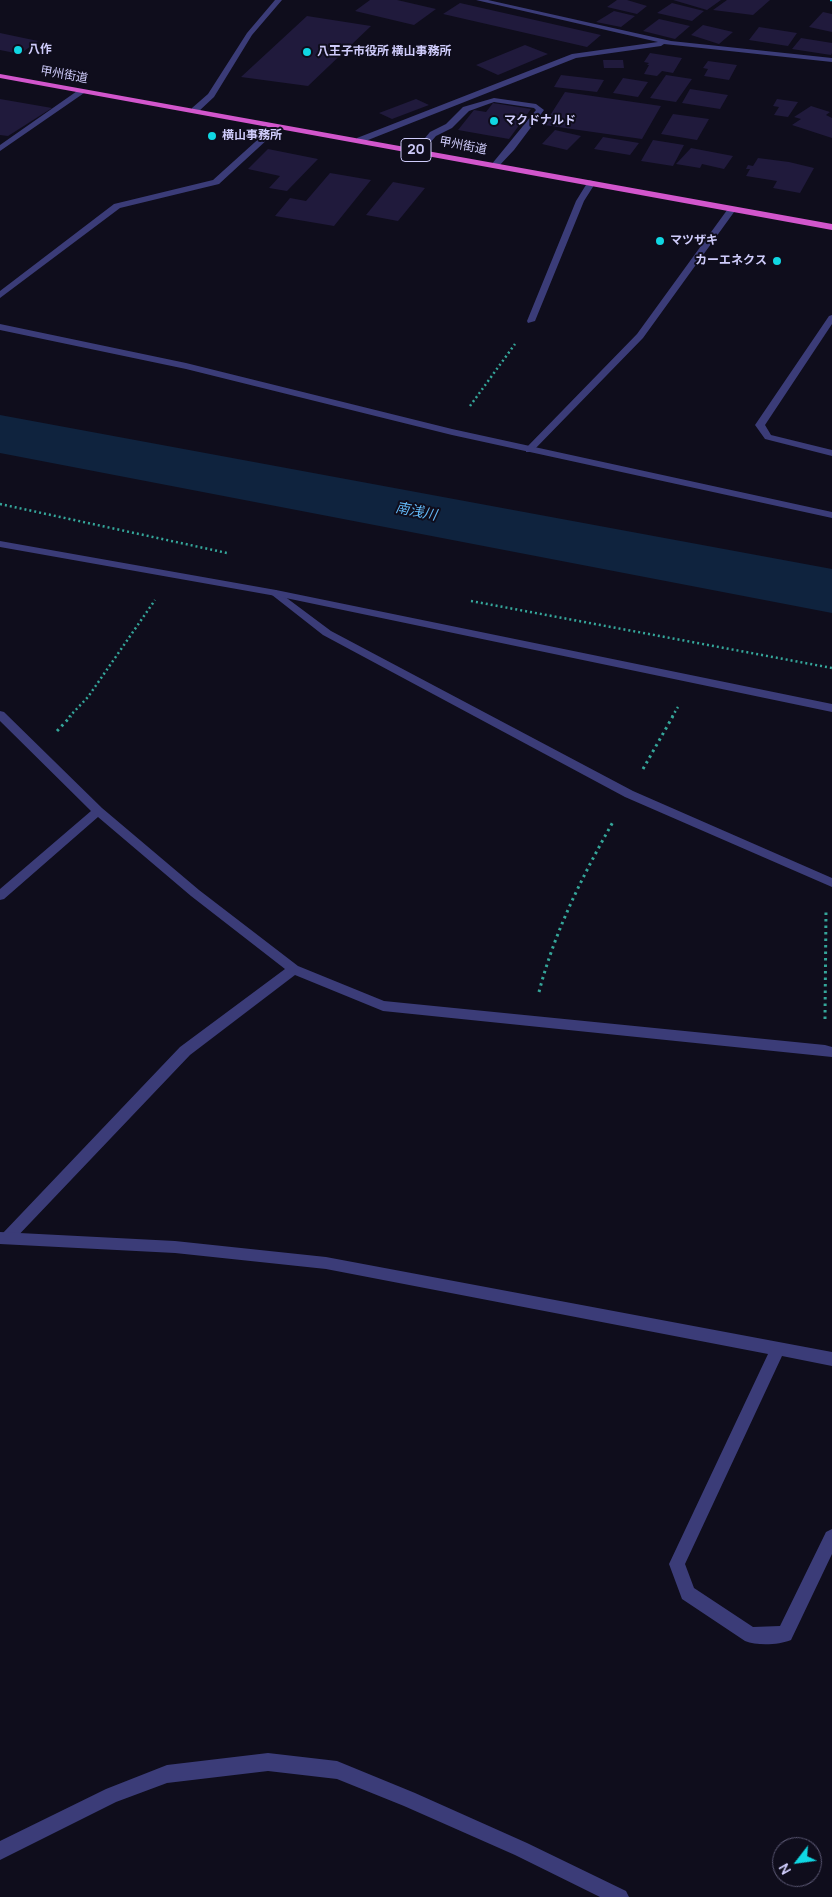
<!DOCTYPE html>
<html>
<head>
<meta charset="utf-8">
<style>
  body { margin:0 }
  #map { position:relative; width:832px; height:1897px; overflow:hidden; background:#0f0d1c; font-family:Manrope,sans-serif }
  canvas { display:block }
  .north { position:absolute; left:772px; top:1837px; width:50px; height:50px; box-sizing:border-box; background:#0f0d1c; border:1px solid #5c5975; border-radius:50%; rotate:240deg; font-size:14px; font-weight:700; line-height:20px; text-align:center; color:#cfccfb }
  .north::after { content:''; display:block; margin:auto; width:18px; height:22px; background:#10d7e3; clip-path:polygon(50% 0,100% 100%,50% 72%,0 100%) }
</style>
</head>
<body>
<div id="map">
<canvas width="832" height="1897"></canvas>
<div class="north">N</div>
</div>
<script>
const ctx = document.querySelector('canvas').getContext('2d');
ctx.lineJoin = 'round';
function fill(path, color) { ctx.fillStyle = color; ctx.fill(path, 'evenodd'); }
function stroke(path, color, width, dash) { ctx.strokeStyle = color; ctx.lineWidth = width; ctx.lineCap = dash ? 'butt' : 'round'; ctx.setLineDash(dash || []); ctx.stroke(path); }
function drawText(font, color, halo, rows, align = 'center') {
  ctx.font = font + ' Manrope,"Noto Sans JP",sans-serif'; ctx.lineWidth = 4; ctx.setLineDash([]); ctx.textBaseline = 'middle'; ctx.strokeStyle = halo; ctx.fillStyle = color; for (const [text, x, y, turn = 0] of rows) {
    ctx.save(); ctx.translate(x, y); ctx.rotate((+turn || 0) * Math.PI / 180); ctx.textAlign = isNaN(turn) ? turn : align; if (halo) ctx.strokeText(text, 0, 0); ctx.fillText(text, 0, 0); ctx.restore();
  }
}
fill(new Path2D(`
  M0,415l832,154v44l-832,-160z`), '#0f233e');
fill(new Path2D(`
  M370,0h27l39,9 -22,16 -59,-14z
  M617,0h10l20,6 -10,8 -30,-7z
  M673,0h48l-14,10z
  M727,0h43l-17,15 -40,-5z
  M460,3l141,32 -14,12 -144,-33z
  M672,3l32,8 -12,10 -35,-8z
  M614,11l21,5 -14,11 -25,-5z
  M823,12l9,2v18l-23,-5z
  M307,16l64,10 -63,60 -67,-9z
  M659,19l31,7 -15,13 -32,-8z
  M703,25l30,7 -14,12 -28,-9z
  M759,27l38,6 -9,13 -39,-6z
  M0,33l38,8 -18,13 -20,-4z
  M801,38l31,5v10l-1,2 -39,-6z
  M525,45l23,9 -50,21 -22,-10z
  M650,53l32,5 -9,15 -11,-2 -5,5 -13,-2 5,-9h-2l2,-2 -5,-1z
  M603,60h20l1,8h-20z
  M708,61l29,4 -8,15 -25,-4 4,-7 -5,-1z
  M561,75l43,5 -7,12 -43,-5z
  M666,75l26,4 -16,23 -26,-4z
  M623,78l25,4 -10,15 -25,-4z
  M690,89l38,6 -8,14 -38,-6z
  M565,92l96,14 -19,33 -98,-14z
  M0,99l52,9 -44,28 -8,-1z
  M416,99l13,6 -37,14 -13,-6z
  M777,99l21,3 -10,15 -14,-2 5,-8 -6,-1z
  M493,103l38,6 -22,30 -51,-9 16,-20 12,2z
  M811,106l19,6 -4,3 6,3v20l-40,-13 9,-6 -7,-2z
  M673,114l36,5 -12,21 -36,-6z
  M555,130l26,6 -14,14 -25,-6z
  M603,137l36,6 -9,12 -36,-6z
  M653,140l31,5 -11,21 -32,-5z
  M691,148l42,8 -9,13 -22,-5 -2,4 -24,-4z
  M268,149l50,10 -31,32 -18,-3 11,-12 -32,-7z
  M758,158l31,4 25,6 -14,25 -27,-5 4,-7 -31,-5 4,-7h-4l2,-4 5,1z
  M330,173l41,7 -37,46 -59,-10 15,-18 16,3z
  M393,182l32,6 -27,33 -32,-6z`), '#201a3c');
stroke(new Path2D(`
  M470,406l45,-62
  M0,504l227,49
  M471,601l361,67
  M69,717l19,-20 67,-97
  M672,717l6,-10`), '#35a69a', 2.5, [2, 3]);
stroke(new Path2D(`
  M57,731l14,-15
  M643,769l30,-53
  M539,992c16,-62 44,-117 75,-172
  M825,1019l1,-109`), '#35a69a', 3, [2.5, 4]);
fill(new Path2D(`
  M275,0h7l-30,35 -38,62 -16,15h-6v-4l16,-14 39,-61z
  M80,89l7,2 -87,60v-6z
  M494,98l42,6 8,6 -30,40 -16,17 -7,-2 45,-55 -2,-2 -40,-6 -25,9 -17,17 -16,8 -14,16 -7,-2 15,-18 16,-8 17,-17z
  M589,180l7,2 -12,19 -49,120 -7,2 -1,-2 49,-120z
  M730,206l7,2 -94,130 -111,114h-6v-4l111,-114z
  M832,315v9l-67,101 6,10 61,15v6l-67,-17 -10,-14 74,-109z
  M276,590l55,41 302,160 199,87v9l-207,-90 -302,-162 -51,-40 -1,-2z
  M0,711l4,1 98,96 97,82 99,76 86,35 441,44 7,2v10l-449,-46 -88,-36 -105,80 -178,187 -5,2 -5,-2 -2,-4 2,-4 178,-187 105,-78 -94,-73 -93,-79 -94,82 -4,1v-11l91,-78 -91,-90z`), '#3b3c78');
fill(new Path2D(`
  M476,0h12l183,41 161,17v4l-168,-18 -3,2 -85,12 -213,84h-6v-4l215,-84 86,-12z
  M275,124l7,2 -63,58 -99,24 -120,90v-7l114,-87 99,-24z
  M0,324l186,39 266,66 380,83v6l-380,-83 -266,-66 -186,-39z
  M0,541l276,49 556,114v8l-556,-116 -276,-49z
  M0,1232l175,9 151,16 506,95v14l-50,-10 -97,208 9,24 59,39 27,-1 46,-94 6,-3v25l-41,86c-12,5 -34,6 -46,1l-63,-42 -13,-35 99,-210 -442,-85 -151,-16 -175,-9z
  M268,1753l69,8 78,32 112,50 99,48 3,6h-29l-85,-42 -111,-49 -67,-27 -69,-8 -101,12 -51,19 -116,58v-19l106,-52 61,-24z`), '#3b3c78');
fill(new Path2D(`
  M0,74l832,150v6l-832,-152z`), '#d256cc');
stroke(new Path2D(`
  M830,0h2`), '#10d7e3', 2.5, [4.5, 4]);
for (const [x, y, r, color] of [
  [18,50,5,"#10d7e3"],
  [307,52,5,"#10d7e3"],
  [494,121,5,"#10d7e3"],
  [212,136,5,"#10d7e3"],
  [660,241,5,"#10d7e3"],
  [777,261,5,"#10d7e3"]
]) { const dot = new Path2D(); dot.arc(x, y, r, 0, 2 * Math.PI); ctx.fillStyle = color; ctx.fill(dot); stroke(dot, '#0f0d1c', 2); }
drawText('bold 12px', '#cfccfb', '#0f0d1c', [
  ["八作",28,50],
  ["八王子市役所 横山事務所",317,52],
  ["マクドナルド",504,121],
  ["横山事務所",222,136],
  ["マツザキ",670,241],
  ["カーエネクス",767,261,"right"]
], 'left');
drawText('12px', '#cfccfb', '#0f0d1c', [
  ["甲州街道",64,75,10],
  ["甲州街道",463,146,11]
]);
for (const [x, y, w] of [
  [416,150,30]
]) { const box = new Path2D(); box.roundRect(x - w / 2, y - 11.5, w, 23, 4); ctx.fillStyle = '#0f0d1c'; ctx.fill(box); stroke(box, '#cfccfb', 1); }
drawText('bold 14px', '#cfccfb', null, [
  ["20",416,150]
]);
drawText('italic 14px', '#62b7f4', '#0f0d1c', [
  ["南浅川",416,512,11]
]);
</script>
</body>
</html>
